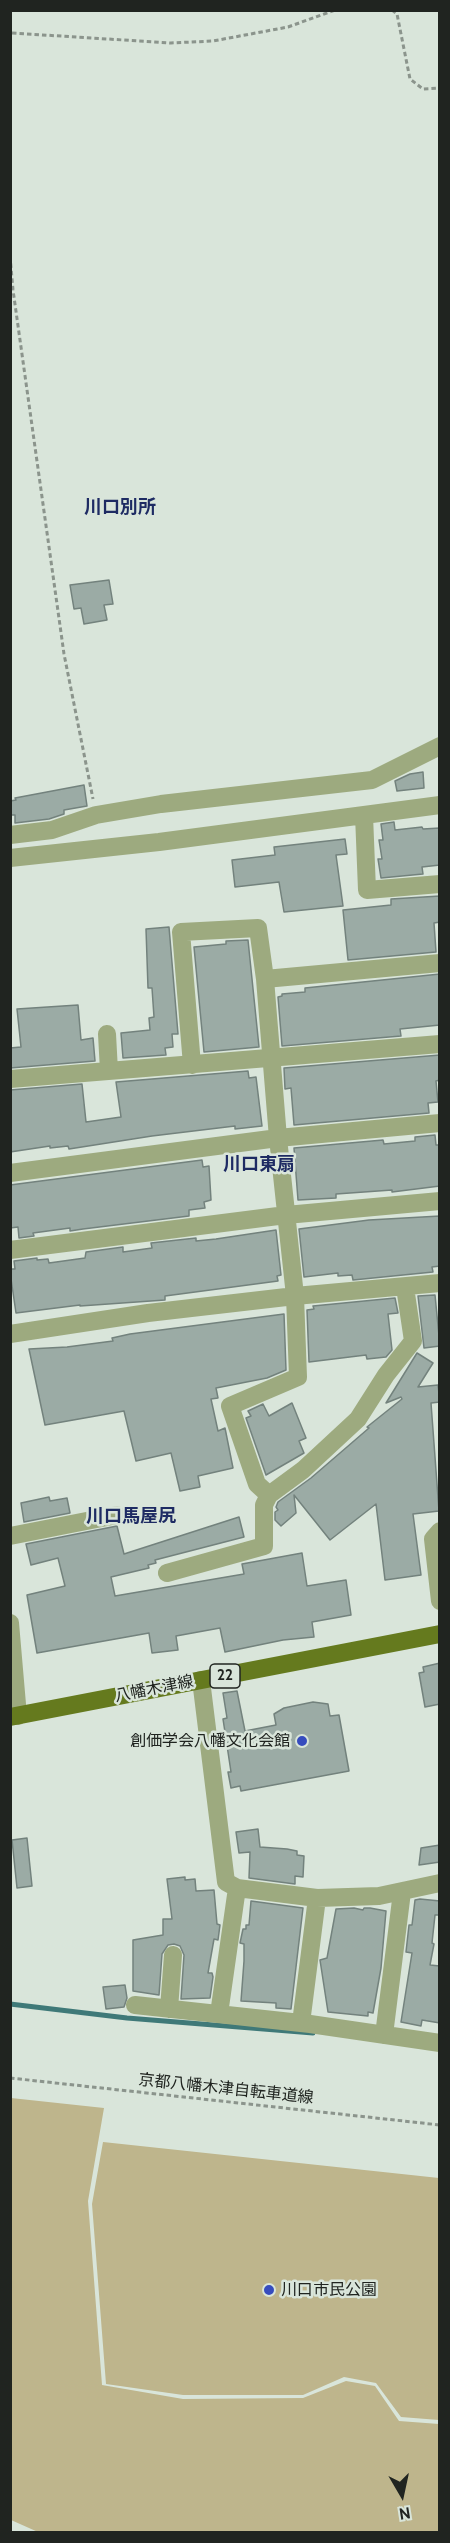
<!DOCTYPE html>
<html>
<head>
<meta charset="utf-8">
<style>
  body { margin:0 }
  #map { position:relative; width:450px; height:2543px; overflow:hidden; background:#d9e5da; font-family:Cabin,sans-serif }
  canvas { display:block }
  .frame { position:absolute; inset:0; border:12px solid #202420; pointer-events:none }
  .north { position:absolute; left:372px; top:2465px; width:60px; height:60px; -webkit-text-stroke:4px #d9e5da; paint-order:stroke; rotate:171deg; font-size:16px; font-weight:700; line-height:24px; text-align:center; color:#202420 }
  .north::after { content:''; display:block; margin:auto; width:21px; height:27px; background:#202420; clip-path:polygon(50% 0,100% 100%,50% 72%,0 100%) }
</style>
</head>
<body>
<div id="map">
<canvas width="450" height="2543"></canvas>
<div class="frame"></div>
<div class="north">N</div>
</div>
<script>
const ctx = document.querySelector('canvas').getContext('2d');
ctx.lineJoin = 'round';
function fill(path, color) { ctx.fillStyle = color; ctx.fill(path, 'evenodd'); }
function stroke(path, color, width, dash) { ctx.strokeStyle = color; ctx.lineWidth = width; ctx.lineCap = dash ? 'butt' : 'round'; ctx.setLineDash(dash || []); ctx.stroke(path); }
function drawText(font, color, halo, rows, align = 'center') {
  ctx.font = font + ' Cabin,"Noto Sans JP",sans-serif'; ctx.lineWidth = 5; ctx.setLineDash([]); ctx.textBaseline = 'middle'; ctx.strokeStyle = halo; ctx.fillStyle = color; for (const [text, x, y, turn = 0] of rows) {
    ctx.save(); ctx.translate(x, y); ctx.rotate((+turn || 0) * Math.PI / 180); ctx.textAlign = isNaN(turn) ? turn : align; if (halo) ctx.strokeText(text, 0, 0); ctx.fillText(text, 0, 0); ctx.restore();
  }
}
fill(new Path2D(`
  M11,2098l93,10 -16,93 14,184 81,14 120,-1 43,-17 29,5 24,35 40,3v108h-401l-27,-12z
  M103,2142l336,36v242l-38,-3 -25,-34 -32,-6 -41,18h-120l-77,-11 -14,-180z`), '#beb58c');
stroke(new Path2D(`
  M10,2004l117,14 186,15`), '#3f7978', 5);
const building = new Path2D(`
  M109,580l4,24 -9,1 3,15 -23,4 -3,-16 -7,1 -4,-24z
  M423,772l1,16 -27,3 -2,-10 15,-7z
  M84,785l3,21 -23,4v4l-15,5 -34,4v-8h-5v-14l6,-1 -1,-2z
  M394,822l1,8 27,-3 1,2 17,-1v37l-18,2 1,7 -42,4 -3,-19h4l-3,-19h4l-2,-16z
  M345,839l2,15 -11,1 7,51 -59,6 -5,-30 -44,5 -3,-27 43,-5 -1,-8z
  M440,896v26l-6,1 2,29 -88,8 -5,-50 48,-5v-6z
  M169,927l9,107h-6l1,13 -8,1 1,7 -43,3 -2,-25 29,-3 -1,-12 5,-1 -2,-29h-4l-2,-59z
  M248,940l11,107 -55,5 -10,-105 32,-3v-3z
  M440,974v51l-40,4 1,7 -119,10 -4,-49 4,-1v-2l23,-2v-4z
  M78,1005l3,35 12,-2 2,23 -85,7v-20l11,-1 -4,-38z
  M440,1055v25l-4,1 2,21 -10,1 1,10 -135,12 -3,-37 -6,1 -1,-21z
  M248,1071l1,7 7,-1 6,49 -27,3v-3l-83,10 -83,13 -1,-3 -18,2v-2l-40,6v-62l72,-6 4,38 35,-5 -5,-35z
  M435,1135l1,10h4v41l-48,6v-2l-56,4v4l-38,2 -4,-52 89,-8 1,4 31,-3v-4z
  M202,1160l1,7 6,-1 2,34 -7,2 1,6 -16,2v6l-106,13 -13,2v-3l-37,5 1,3 -15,2 -1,-11 -8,1v-43z
  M440,1216v50l-8,1 1,5 -80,8 -1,-5 -14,1v-3l-34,4 -5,-48 70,-9z
  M276,1230l5,45 -4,1 1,5 -113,15v4l-85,6v-1l-64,8 -6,-41v-3h5l-1,-8 23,-3v2l11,-1 1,4 36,-5 1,-6 37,-5v5l29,-4 -1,-5 45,-5v3l20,-2z
  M435,1295l5,51 -16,2 -6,-52z
  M395,1298l3,15 -10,1 4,36 -6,7 -19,2 -1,-4 -57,7 -2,-52 7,-1 -1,-3z
  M284,1314l2,56 -19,8 -51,10 2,10 -7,1 7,32 7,-3 8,40 -35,8 2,11 -20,4 -9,-38 -35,8 -12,-50 -79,14 -16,-76 38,-2 46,-6 -1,-3 18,-4z
  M417,1353l16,10 -15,24 20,-2 2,17 -9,1 8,108 -26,3 8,61 -36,5 -9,-76 -46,36 -36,-45 2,18 -15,13 -6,-6v-8l3,-2 -2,-3 2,-5 33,-24 58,-50 -2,-1 35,-28 -1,-2 -15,6z
  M292,1403l14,35 -7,3 5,12 -38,22 -20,-57 5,-2 -3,-5 15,-7 6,12z
  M49,1497l1,4 17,-3 3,15 -46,9 -3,-19z
  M239,1517l5,20 -89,23 1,3 -8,2 1,3 -38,9 4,19 129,-22 -2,-10 60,-11 5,33 39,-6 5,35 -39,7 2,15 -31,3 -58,12 -5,-24 -44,8 2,14 -26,3 -3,-20 -112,20 -10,-58 38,-9 -7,-28 -27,7 -5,-21 91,-18 7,28z
  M440,1663v41l-15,3 -6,-34 5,-1 -1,-5z
  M237,1691l8,40 31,-6 -2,-11 10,-6 29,-6 15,2 2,12 9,-1 10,56 -108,20 -1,-5 -9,2 -3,-16h3l-8,-53 4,-1 -4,-25z
  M258,1829l2,18 27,2 10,2v4l7,1 -1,21 -8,-1v8l-46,-6 1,-26 -11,1 -3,-21z
  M27,1838l5,48 -15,2 -5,-48z
  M440,1845v17l-21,3 2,-17z
  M185,1877v3l10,-1 1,12 18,-1 3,34 3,1 -2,15 -4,-1 -6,34h4l1,4 -3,21 -29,1 3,-44 -4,-9 -6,-2 -6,1 -6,9 -3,41 -26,-4v-51l30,-5v-16h9l-5,-40z
  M420,1899l20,2v14h-5l-3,28 2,1 -4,21 10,1v57l-18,-3 -1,6 -20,-4 11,-69 -6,-1 3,-27h3l3,-25z
  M251,1901l52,7 -12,101 -15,-1v-5l-35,-2 3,-40v-17l-4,-1 3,-14h3v-4h3z
  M354,1908l9,2 1,-2h6l16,3 -5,57 -8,45 -5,-1v4l-40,-4 -8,-52 7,-2 9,-49z
  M125,1985l2,13 -3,9 -18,2 -3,-22z`);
fill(building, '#9baba5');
stroke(building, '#73827d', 1.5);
stroke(new Path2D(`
  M392,10l5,4 13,65 13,10 17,-1
  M10,23v224
  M12,33l159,10 42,-2 75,-14 47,-17
  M10,256l3,34 51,364 29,145
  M10,2078l430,47`), '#8b948c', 3, [4.5, 3]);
stroke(new Path2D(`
  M364,815l3,75 73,-6
  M10,835l42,-5 44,-15 65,-11 211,-24 68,-34
  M10,858l149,-16 281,-37
  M107,1034l2,37
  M192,1065l-11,-133 77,-4 7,51
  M10,1079l430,-35
  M10,1173l268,-35 162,-15
  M10,1250l276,-35 154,-14
  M405,1287l8,54 -27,34 -28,44 -55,51 -34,25 -12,-11 -27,-78 68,-29 -3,-81 -17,-158 -13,-159 175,-16
  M10,1334l138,-21 147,-17 145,-13
  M440,1531l-7,8 7,62
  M10,1536l107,-21
  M167,1573l97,-27v-41l5,-10
  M10,1623l8,93
  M201,1680l25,202 11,6 80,10 62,-2 61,-13
  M135,2005l175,19 130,19
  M169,2009l4,-54
  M219,2014l18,-126
  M301,2023l16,-125
  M384,2035l18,-143`), '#9daa7f', 18);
stroke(new Path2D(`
  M10,1717l430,-83`), '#657a1e', 18);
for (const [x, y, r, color] of [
  [302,1741,6,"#364cbe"],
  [269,2290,6,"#364cbe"]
]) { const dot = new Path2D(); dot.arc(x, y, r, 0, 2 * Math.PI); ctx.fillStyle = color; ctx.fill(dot); stroke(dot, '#d9e5da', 2); }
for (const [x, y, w] of [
  [225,1676,30]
]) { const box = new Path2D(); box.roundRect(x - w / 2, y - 12, w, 24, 4.5); ctx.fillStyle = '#d9e5da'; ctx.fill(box); stroke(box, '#202420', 1.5); }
drawText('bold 15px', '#202420', null, [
  ["22",225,1676]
]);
drawText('16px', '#202420', '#d9e5da', [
  ["八幡木津線",154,1689,-11],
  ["京都八幡木津自転車道線",226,2089,6]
]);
drawText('16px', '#202420', '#d9e5da', [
  ["創価学会八幡文化会館",290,1741],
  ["川口市民公園",281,2290,"left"]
], 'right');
drawText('bold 18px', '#1e2b63', '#d9e5da', [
  ["川口別所",120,508],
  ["川口東扇",259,1165],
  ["川口馬屋尻",131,1517]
]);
</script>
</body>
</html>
